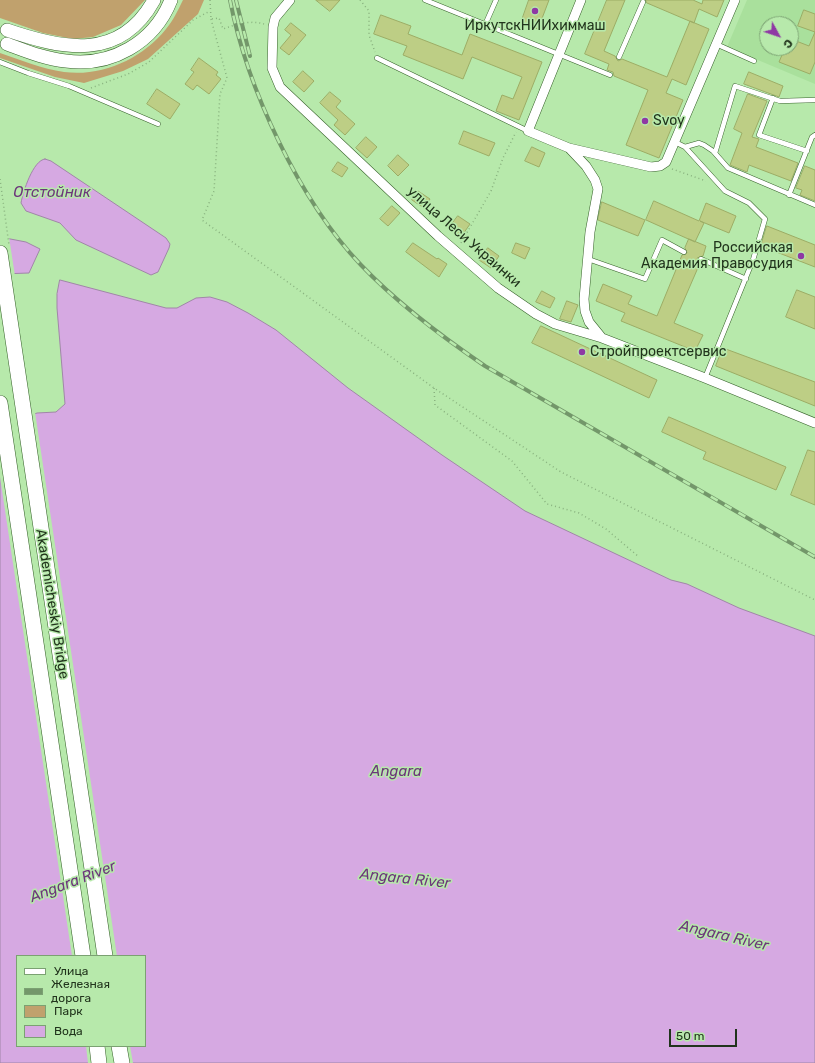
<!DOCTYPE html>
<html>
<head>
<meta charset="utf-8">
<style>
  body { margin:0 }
  #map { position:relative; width:815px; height:1063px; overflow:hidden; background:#b7e9ab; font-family:Rubik,sans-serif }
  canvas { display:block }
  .legend { position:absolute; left:16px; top:955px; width:130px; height:92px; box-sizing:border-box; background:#b7e9ab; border:1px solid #7ba172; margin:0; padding:5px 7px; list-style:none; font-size:12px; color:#21341c }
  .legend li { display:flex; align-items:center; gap:8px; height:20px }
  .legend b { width:20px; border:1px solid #7ba172 }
  .north { position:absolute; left:759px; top:16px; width:40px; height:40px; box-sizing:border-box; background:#b7e9ab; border:1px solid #7ba172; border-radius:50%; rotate:130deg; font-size:11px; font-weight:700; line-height:16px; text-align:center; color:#21341c }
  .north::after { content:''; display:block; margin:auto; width:14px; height:18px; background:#8f38a4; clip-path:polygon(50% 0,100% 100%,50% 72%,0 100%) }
  .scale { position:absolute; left:669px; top:1029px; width:68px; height:18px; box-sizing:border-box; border:2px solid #21341c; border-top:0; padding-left:5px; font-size:12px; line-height:14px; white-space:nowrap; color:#21341c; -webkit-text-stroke:3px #b7e9ab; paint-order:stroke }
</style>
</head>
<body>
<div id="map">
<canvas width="815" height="1063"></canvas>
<ul class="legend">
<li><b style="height:5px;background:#fff"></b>Улица</li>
<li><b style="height:5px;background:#73976a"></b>Железная дорога</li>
<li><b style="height:11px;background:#c0a16d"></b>Парк</li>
<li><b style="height:11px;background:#d6a9e2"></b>Вода</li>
</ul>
<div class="north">С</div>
<div class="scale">50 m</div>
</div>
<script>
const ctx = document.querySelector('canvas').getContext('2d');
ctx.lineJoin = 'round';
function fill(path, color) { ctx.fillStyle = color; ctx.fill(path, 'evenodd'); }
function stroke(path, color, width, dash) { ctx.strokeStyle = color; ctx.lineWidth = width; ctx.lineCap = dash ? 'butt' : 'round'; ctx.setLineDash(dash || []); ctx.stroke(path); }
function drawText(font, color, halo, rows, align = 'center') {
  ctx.font = font + ' Rubik,sans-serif'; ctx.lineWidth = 3; ctx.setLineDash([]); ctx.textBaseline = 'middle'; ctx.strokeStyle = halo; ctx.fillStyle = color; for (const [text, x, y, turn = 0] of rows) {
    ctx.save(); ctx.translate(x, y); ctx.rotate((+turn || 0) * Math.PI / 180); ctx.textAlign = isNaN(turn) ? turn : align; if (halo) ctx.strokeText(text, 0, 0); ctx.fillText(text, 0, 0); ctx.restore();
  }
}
fill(new Path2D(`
  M747,0h68v84l-88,-37zM767,24h24v24h-24z`), '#a9e09c');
fill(new Path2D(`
  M0,0h145l-24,25 -28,12 -20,2 -30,-6 -43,-15z
  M183,0h21l-6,14 -50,45 -25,12 -39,12 -29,-6 -55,-19v-5c21,7 42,16 64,19 38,5 78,-13 102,-43 7,-8 12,-19 17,-29z`), '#c0a16d');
const water = new Path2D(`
  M45,159l6,2 115,77 4,6 -1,4 -11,24 -7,3 -75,-35 -16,-17 -34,-12 -5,-8c2,-11 12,-43 24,-44z
  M0,237l26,5 14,7 -11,24 -29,1z
  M60,280l106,28h11l19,-10 14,-1 17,5 21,11 28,17 72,58 94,67 83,56 146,69 16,4 52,24 76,28v427h-815v-636l37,-14 19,-1 9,-8 -8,-96v-14zM17,956h128v90h-128z`);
fill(water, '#d6a9e2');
stroke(water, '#a086a7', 1);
fill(new Path2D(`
  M0,235l9,2 6,39h-15z
  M35,412l82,544h-45l-72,-479v-52z
  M86,1046h44l3,17h-45z`), '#b7e9ab');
const building = new Path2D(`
  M316,0h24l-10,11z
  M529,0h20l-11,29 -17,-6z
  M607,0h18l-21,51 11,5 3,5 4,-2 45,18 23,-56 19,8 -23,56 -14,-6 -6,14 17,7 -24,58 -33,-13 22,-55 -34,-14 -1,-4 -6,-2 2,-6 -24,-10z
  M646,0h47l9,4 1,-4h21l-7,17 -18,-8 -5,14 -47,-20z
  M804,10l11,4v48l-5,12 -31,-12 6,-14h6v-9l18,7 6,-14 -17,-6z
  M381,15l30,11 -3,8 54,21 8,-21 72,28 -23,58 -23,-9 6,-16 11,4 9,-22 -50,-20 -9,22 -60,-24 4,-9 -33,-12z
  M291,23l15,12 -17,20 -9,-7 11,-13 -6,-5z
  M199,58l19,14 -2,3 5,4 -12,15 -12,-9 -4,5 -8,-6 9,-12 -3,-2z
  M303,71l11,10 -10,11 -11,-10z
  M749,72l34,14 -4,11 -35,-13z
  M157,89l23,15 -10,15 -23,-15z
  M330,92l11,9 -5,6 19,17 -10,11 -11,-10 4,-5 -18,-17z
  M748,94l19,7 -15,36 7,2 -3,8 42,16 -7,18 -42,-16 -2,7 -17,-7 12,-32 -8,-4z
  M464,131l31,12 -6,13 -30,-12z
  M366,137l11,10 -10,11 -11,-10z
  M532,147l13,6 -6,14 -14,-6z
  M398,155l11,10 -11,11 -10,-10z
  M338,162l10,6 -6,9 -10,-6z
  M805,166l10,4v31l-15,-6 2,-5 -6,-2z
  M418,191l12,8 -6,9 -12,-8z
  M654,201l45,20 7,-18 30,13 -7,17 -29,-12 4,2 -9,19 -49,-22z
  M602,202l43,18 -7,16 -40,-16z
  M392,206l8,7 -12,13 -8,-7z
  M458,216l12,8 -9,13 -12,-9z
  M767,226l48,19v22l-54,-21z
  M689,239l17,7 -3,10 -6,2 3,5 -26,60 29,12 -8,16 -74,-30 4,-8 -29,-12 7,-17 29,12 -4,8 29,12 25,-61 5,-2 -2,-5z
  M413,243l24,16 1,-1 9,6 -8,13 -33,-25z
  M516,243l14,5 -5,11 -13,-6z
  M488,248l11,8 -8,12 -12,-8z
  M797,290l18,7v32l-29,-12z
  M542,291l13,7 -5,10 -14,-6z
  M567,301l11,4 -7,17 -11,-3z
  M541,326l116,54 -8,18 -117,-55z
  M723,348l92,34v24l-99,-40z
  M669,417l117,50 -10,23 -73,-31 3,-7 -44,-20z
  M808,450l7,2v53l-24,-10z`);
fill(building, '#bdce85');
stroke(building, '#9cac65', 1);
const service = new Path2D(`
  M425,0l185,75
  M485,25l11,-25
  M716,44l38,17
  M619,57l24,-55
  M377,58l151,73
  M0,62l28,11 41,13 89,38
  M773,98l-14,37 48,16
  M675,142l10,5 40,44 24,12 16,16 -12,41 -48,118
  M685,147l14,-4 5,2 9,6 15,17 87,37
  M715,153l20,-67 45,15 35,-1
  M789,195l23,-58 3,-2
  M588,259l57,20 17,-39 22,12
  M701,259l45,20`);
const minor = new Path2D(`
  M290,0l-15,18 -2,9 -1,41 8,19 158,149 60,52 38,26 19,10 47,14 103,40 110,45
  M581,0l-53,131 41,17 82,19 9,-1 6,-4 69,-162
  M569,148l17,18 9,14 3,9 -8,43 -6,67 1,12 4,11 13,16`);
const secondary = new Path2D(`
  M7,30c55,19 113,32 147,-30
  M7,44c19,7 38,15 59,17 45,6 88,-18 105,-61`);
const primary = new Path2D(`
  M0,253l105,703
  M0,403l83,553
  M97,1046l2,17
  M119,1046l3,17`);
stroke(service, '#37622b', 5.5);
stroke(minor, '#37622b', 10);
stroke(secondary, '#37622b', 14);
stroke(primary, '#37622b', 16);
stroke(new Path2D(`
  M210,0l1,19 8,-1 4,11c14,-5 27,-9 41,-5
  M360,0l9,11v24l6,17
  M211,19l16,59 -7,16 -6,97 -12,29 232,168 127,84 254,128
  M91,88l37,-14 21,-12 44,-42 17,-9
  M672,169l34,12
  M0,179l9,66
  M461,243l30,-52 12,-33 13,-26
  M434,388l1,17 77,56 35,43 32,9 27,16 33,28`), '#89b27f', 1.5, [1, 3]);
stroke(service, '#fff', 4.5);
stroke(minor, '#fff', 9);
stroke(secondary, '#fff', 13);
stroke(primary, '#fff', 15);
const rail = new Path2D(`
  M230,0c17,88 69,200 131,265 37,39 80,71 124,101l330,191
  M236,0l14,56`);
stroke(rail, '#73976a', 4);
stroke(rail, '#b7e9ab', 2.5, [8]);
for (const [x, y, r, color] of [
  [535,11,4,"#8f38a4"],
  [645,121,4,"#8f38a4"],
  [801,256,4,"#8f38a4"],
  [582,352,4,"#8f38a4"]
]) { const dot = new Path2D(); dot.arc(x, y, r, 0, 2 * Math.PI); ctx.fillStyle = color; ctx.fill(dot); stroke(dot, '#b7e9ab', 1.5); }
drawText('14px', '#21341c', '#b7e9ab', [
  ["ИркутскНИИхиммаш",535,26,"center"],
  ["Svoy",653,121],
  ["Российская",793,248,"right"],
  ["Академия Правосудия",793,264,"right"],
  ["Стройпроектсервис",590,352]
], 'left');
drawText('14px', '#21341c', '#b7e9ab', [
  ["улица Леси Украинки",464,237,41],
  ["Akademicheskiy Bridge",52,604,81]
]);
drawText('italic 15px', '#6c367a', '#b7e9ab', [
  ["Отстойник",52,193],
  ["Angara",396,772],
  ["Angara River",405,879,6],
  ["Angara River",73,882,-21],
  ["Angara River",724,936,13]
]);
</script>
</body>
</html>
